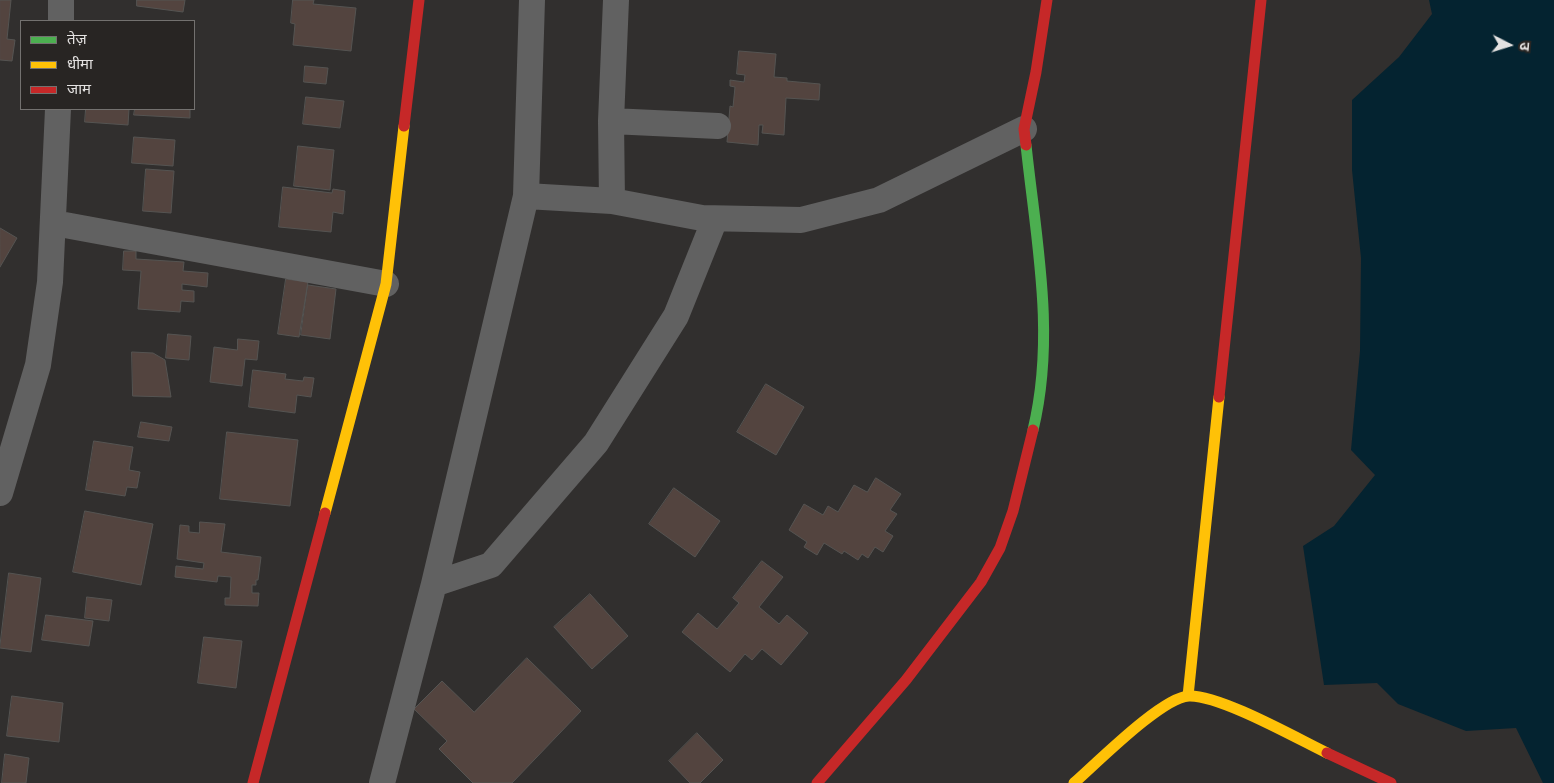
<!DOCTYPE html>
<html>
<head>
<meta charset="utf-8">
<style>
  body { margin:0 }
  #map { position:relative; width:1554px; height:783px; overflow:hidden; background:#312f2e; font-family:"Fira Sans","Noto Sans Devanagari",sans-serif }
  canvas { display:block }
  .legend { position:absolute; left:20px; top:20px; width:175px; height:90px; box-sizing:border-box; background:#282523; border:1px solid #73716f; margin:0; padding:6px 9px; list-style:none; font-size:15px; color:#e4e2e1 }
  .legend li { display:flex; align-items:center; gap:10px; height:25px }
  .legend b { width:25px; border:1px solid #73716f }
  .north { position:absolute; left:1484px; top:20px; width:50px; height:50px; -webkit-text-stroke:4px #282523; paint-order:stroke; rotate:95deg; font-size:14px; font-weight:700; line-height:20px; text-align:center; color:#e4e2e1 }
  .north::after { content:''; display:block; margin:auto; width:18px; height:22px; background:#e4e2e1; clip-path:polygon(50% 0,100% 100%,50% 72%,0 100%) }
</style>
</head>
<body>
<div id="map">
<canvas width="1554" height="783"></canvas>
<ul class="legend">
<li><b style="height:6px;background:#4caf50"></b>तेज़</li>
<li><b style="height:6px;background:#ffc107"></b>धीमा</li>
<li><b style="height:6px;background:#c62828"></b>जाम</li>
</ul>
<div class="north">उ</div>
</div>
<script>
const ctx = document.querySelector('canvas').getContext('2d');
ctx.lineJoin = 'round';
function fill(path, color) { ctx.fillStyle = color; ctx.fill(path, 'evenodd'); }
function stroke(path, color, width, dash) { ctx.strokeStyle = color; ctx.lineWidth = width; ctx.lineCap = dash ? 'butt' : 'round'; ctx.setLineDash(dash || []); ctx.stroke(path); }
fill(new Path2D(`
  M1429,0h125v783h-11l-27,-55 -50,3 -68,-27 -21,-21 -53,2 -21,-139 31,-20 41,-51 -24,-25 9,-99 1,-93 -9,-88v-70l47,-43 33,-43z`), '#042330');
const building = new Path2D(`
  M0,0h11l-4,39 8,1 -3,21 -12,-1z
  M137,0h48l-2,12 -46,-6z
  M293,0h21l-1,4 43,4 -5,43 -58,-6 2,-21 -4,-1z
  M739,51l37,3 -2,23 13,1v3l33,3 -1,16 -33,-2 -2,37 -22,-2 1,-8h-4l-1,20 -31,-3 3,-36 3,1 2,-20 -5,-1v-6l14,2 1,-7 -8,-1z
  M305,66l23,2 -2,16 -22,-2z
  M306,97l38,4 -4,27 -37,-4z
  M86,109h43l-1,16 -43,-3z
  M135,109h55v9l-56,-3z
  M134,137l41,3 -2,26 -41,-3z
  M298,146l36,4 -4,40 -36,-4z
  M146,169l28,2 -3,42 -28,-2z
  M283,187l49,6 1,-4 12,2 -2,23 -10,-2 -2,20 -52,-5z
  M0,228l17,10 -17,29z
  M124,251h12v8l48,3 -1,9 25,2 -1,14 -25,-3v6l12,1v11l-13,-1 -1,11 -42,-3 3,-38 -18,-1z
  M286,279l22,3 -9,55 -21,-3z
  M308,285l28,4 -6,50 -29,-4z
  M168,334l23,2 -2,24 -23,-2z
  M238,339l21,2 -2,19 -12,-1 -3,27 -32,-4 4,-35 23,3z
  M132,352l21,1 12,7 6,37 -38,-1z
  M253,370l33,4 -1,5 18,2 1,-4 10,1 -3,19 -14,-2 -2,18 -46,-6z
  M766,384l38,23 -28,48 -39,-23z
  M141,422l31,5 -3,14 -31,-4z
  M227,432l71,8 -8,66 -70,-7z
  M94,441l39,6 -4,23 11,2 -3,16 -10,-1 -2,9 -39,-6z
  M876,478l25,16 -11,16 7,4 -12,17 8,5 -10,16 -8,-5 -7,11 -6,-4 -4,6 -14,-9 -2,3 -18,-11 -7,12 -13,-8 3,-5 -18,-12 15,-26 19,11 5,-9 10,6 16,-27 13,7z
  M674,488l46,33 -25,36 -46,-33z
  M85,511l68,13 -12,61 -68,-13z
  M200,522l25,2 -4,28 40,5 -3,23h-2v5h-4v8h7l-1,13 -33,-1v-7h5l1,-21 -13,-1 -1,6 -42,-5 1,-11 27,3 1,-6 -27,-4 3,-34 9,1v6l10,1z
  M762,561l21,16 -24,30 20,17 8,-9 21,18 -27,32 -19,-16 -10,11 -7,-6 -15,18 -48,-40 16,-19 19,16 22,-26 -6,-5z
  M9,573l32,5 -10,74 -31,-4z
  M590,594l38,42 -36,33 -38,-42z
  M87,597l25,3 -3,21 -24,-3z
  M46,615l47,6 -4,25 -47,-6z
  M204,637l38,4 -6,47 -38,-5z
  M527,658l54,53 -69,72h-39l-34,-34 8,-8 -33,-32 28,-28 32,31z
  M12,696l51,7 -4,39 -52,-6z
  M697,733l26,27 -23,23h-10l-21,-22z
  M5,754l24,4 -3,25h-24z`);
fill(building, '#53443f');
stroke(building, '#555452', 1);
stroke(new Path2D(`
  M61,21v-21
  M611,121l107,5
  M526,196l86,5 90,17 99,2 78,-20 145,-71
  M612,201l-1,-80 5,-121
  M54,223l332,61
  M0,493l38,-128 12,-83 8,-173
  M434,584l57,-19 105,-122 80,-127 39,-97
  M382,783l52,-199 92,-388 6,-196`), '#616161', 26);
stroke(new Path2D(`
  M1026,145c10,95 30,190 7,285`), '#4caf50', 11);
stroke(new Path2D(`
  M325,513l61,-229 18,-158
  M1188,696l31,-299
  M1074,783c23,-20 88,-86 115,-87 31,-1 107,42 138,57`), '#ffc107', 11);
stroke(new Path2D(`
  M404,126l15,-126
  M1026,145l-2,-16 12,-57 11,-72
  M1219,397l42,-397
  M1327,753l64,30
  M253,783l72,-270
  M817,783l89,-103 75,-98 19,-34 13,-37 20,-81`), '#c62828', 11);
</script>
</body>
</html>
